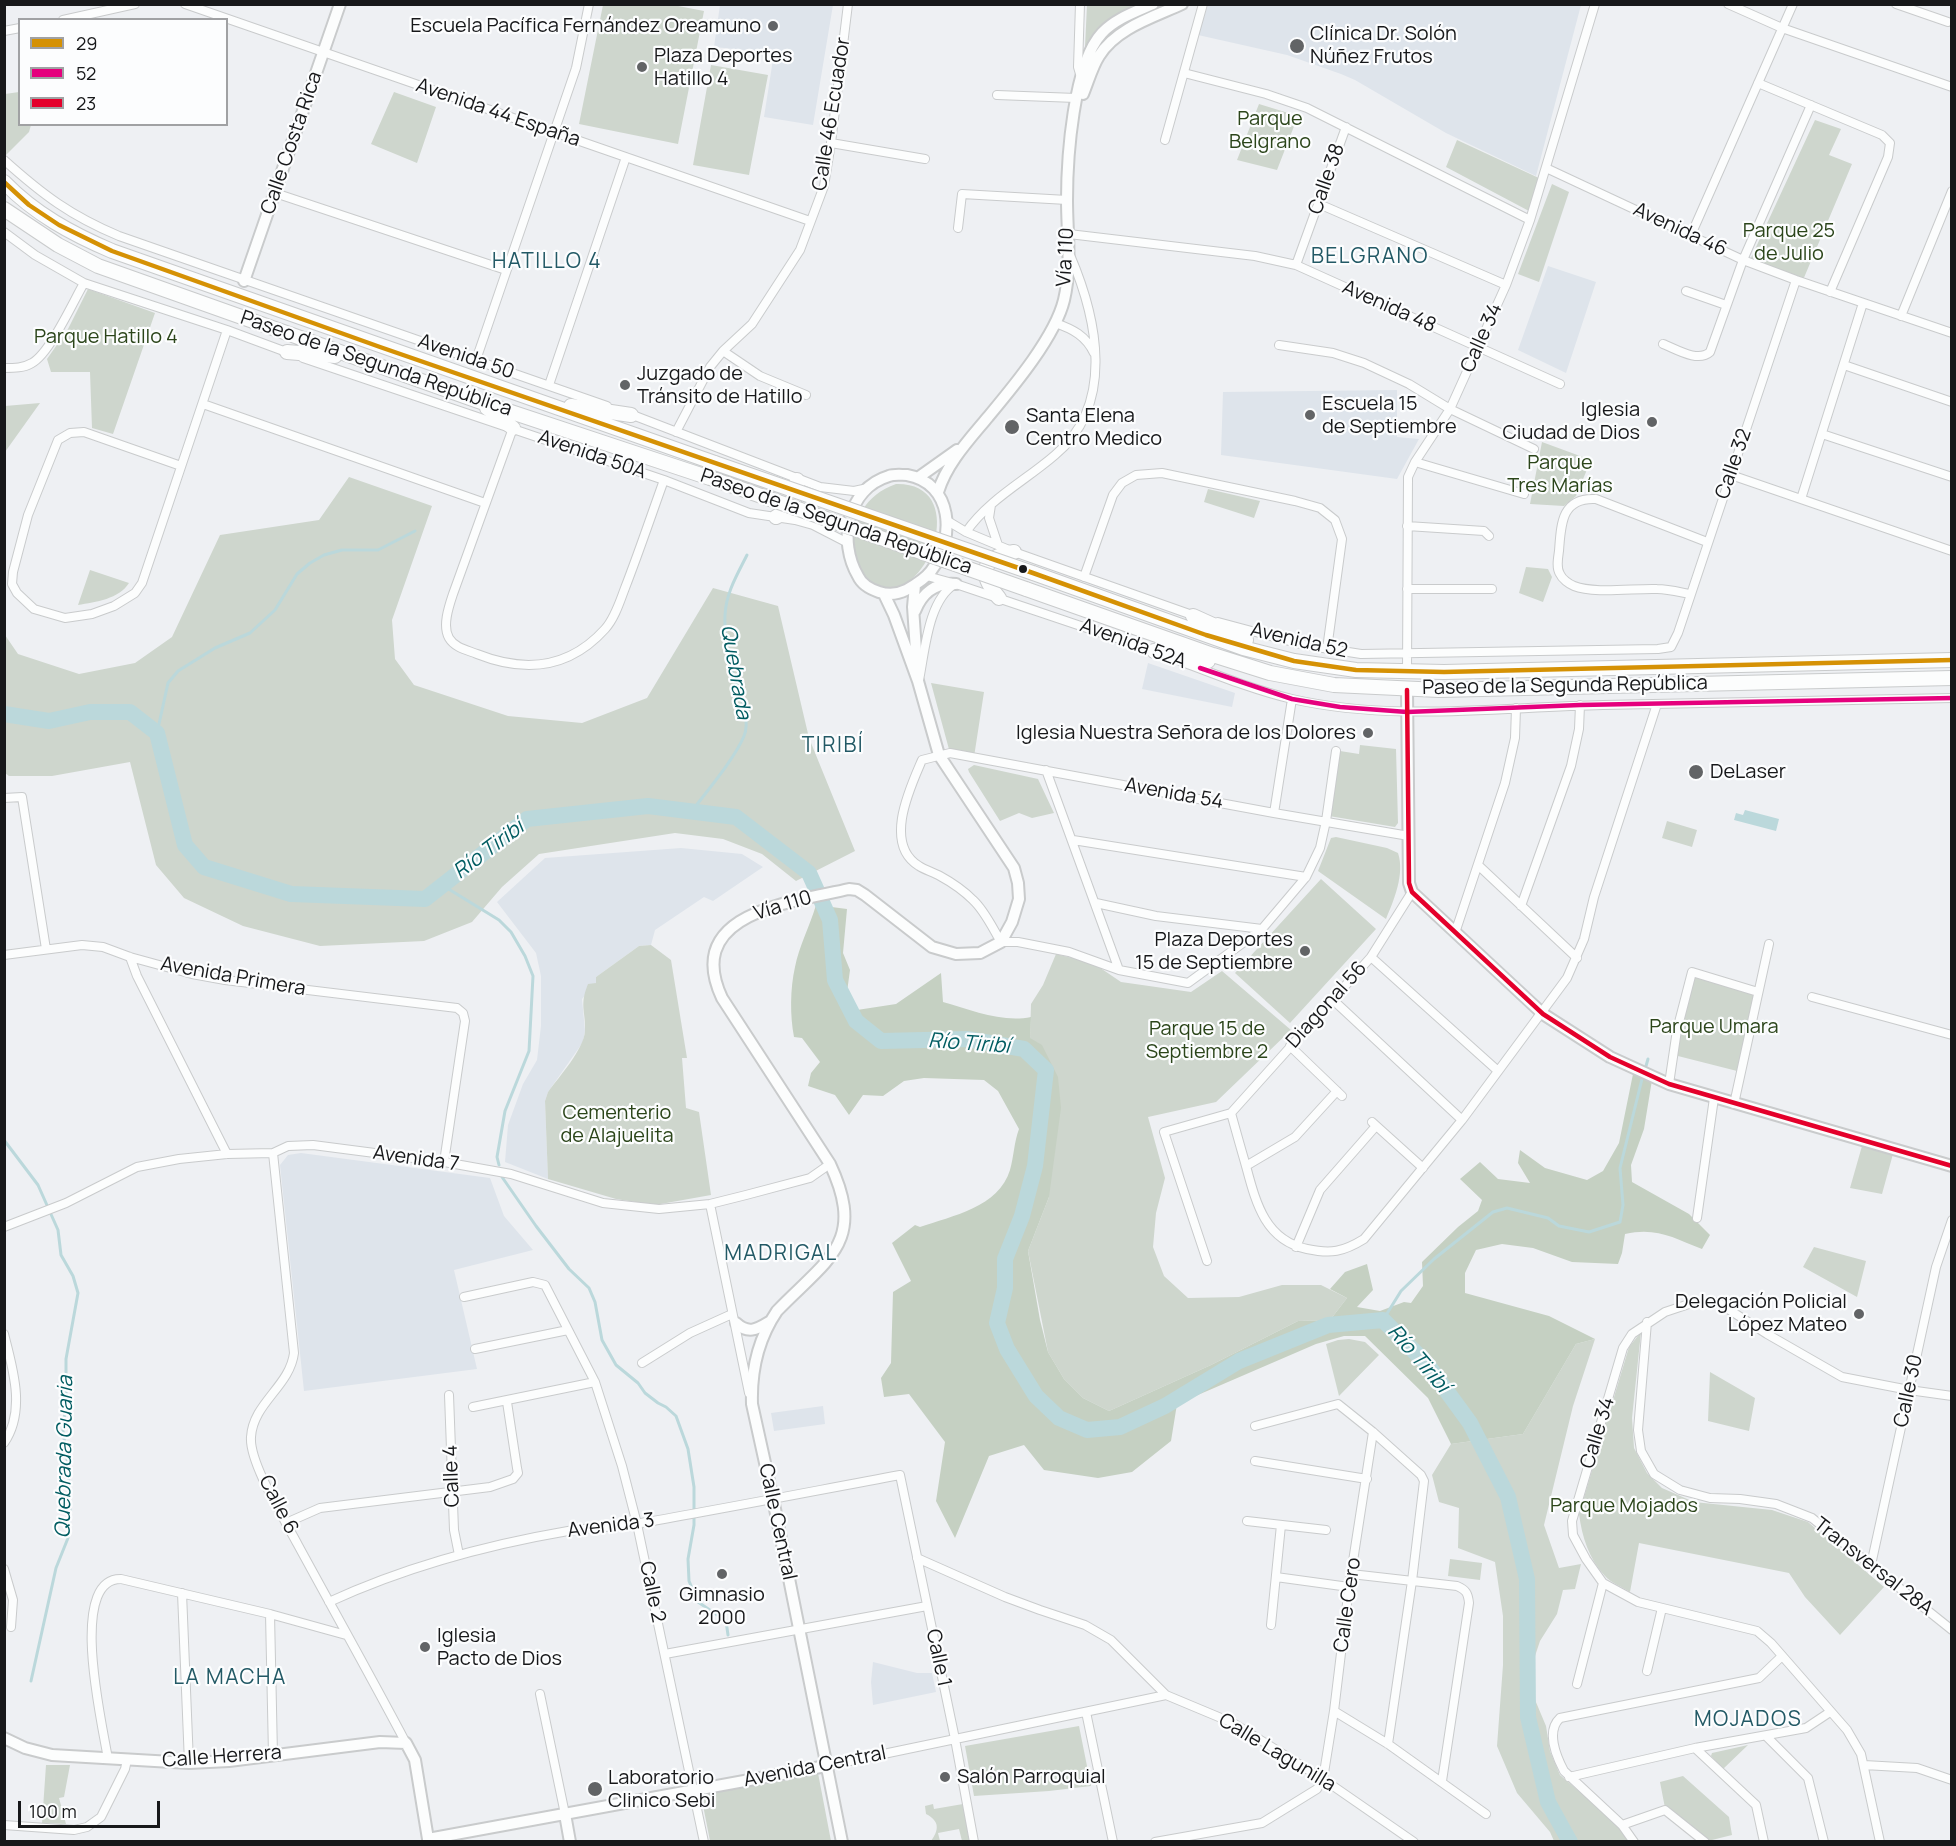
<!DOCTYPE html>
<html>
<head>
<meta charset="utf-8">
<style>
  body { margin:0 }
  #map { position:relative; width:1956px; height:1846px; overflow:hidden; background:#eef0f3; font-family:Manrope,sans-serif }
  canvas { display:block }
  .frame { position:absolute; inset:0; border:6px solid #17181a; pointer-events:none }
  .legend { position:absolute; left:18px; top:18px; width:210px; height:108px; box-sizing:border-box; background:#fcfdfe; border:2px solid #a0a1a3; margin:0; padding:8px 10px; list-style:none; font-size:18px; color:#17181a }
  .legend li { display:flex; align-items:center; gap:12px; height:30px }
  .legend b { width:30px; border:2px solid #a0a1a3 }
  .scale { position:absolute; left:18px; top:1801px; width:142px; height:27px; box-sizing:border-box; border:3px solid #17181a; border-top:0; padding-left:8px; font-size:18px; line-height:21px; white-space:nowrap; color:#17181a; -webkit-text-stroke:4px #fcfdfe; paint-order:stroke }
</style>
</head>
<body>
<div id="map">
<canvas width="1956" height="1846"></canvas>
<div class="frame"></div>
<ul class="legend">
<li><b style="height:8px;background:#d59104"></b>29</li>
<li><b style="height:8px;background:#e5007d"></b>52</li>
<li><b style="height:8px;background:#e4002b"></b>23</li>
</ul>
<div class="scale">100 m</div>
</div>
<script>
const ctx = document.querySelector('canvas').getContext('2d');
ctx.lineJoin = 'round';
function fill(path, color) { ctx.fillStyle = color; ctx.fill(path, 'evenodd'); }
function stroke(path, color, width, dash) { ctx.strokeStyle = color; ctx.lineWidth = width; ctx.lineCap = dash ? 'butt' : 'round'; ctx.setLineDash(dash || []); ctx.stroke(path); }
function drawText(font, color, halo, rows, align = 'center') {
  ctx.font = font + ' Manrope,sans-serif'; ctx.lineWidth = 4.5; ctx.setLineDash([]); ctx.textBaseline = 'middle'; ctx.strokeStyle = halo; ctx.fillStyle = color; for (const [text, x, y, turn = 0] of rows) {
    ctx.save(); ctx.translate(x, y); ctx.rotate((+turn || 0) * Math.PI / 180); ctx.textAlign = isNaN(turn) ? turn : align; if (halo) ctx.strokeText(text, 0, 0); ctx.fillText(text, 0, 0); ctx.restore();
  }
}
fill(new Path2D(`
  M720,5h113l-20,120 -49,-8 10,-64 -60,-6z
  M1208,5h373l-45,171 -90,-43 -91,-53 -14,-6 -54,-19 -89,-20z
  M1548,266l48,16 -30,91 -48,-23z
  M1397,390v47l22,2 -22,40 -176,-24 2,-63z
  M1148,663l87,30 -3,14 -90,-18z
  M681,848l61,6 21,13 -50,34 -9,-4 -49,33 -4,15 -12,1 -43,31v6l-14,16 3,32 -2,11 -35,50 -3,9 3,78 -43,-17 3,-37 15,-41 14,-24 4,-34v-50l-5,-23 -39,-51 48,-44z
  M301,1153l189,25 14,38 29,34 -79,20 23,99 -173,22 -24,-226 8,-10z
  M823,1406l2,18 -51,7 -3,-18z
  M873,1662l44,11h15l4,19 -63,13 -2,-23z`), '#dee4eb');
fill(new Path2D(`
  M603,5h70l31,6 -26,133 -99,-20z
  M1087,5h52l-30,16 -24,26z
  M711,65l57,10 -19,100 -56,-10z
  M19,92l1,32 11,1 -2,7 -23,23 -1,-61z
  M394,92l42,15 -19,56 -46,-19z
  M1259,104l39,12 -21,54 -40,-10z
  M1815,120l26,9 -12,26 23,9 -49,116 -53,-20z
  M1457,140l84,39 -12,32 -83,-44z
  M1552,184l17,8 -30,90 -21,-8z
  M88,289l67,24 -42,121 -21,-6 -2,-56h-39l-4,-13 21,-30z
  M40,403l-35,49v2v-48z
  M1542,442l49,18 -15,36 -12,10 -34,-2z
  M349,477l83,29 -40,114 3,39 19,26 94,31 74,7 65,-25 66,-110 65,18 31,132 46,113 -59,30 -34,-27 -39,-15 -48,-6 -136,21 -37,33 -30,35 -48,19 -104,5 -77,-20 -59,-28 -28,-33 -26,-103 -78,14h-43l-4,-3v-138l13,19 61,20 56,-11 37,-26 48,-102 99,-15z
  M896,484c82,-2 25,141 -30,96 -9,-8 -12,-17 -12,-29 -2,-31 11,-56 42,-67z
  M1208,489l52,12 -6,17 -50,-16z
  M1526,567l22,2 4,8 -9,25 -24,-9z
  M90,570l39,13c-10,16 -33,19 -51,22z
  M931,683l53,9 -10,65 -24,-4z
  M1360,745l36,4 2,74 -3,4 -66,-11 11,-65 19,3z
  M974,765l64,14 16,34 -22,5 -13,-5 -19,8 -31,-49 -1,-3z
  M1667,821l30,9 -5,17 -30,-9z
  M1336,837l51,11 11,5c7,21 -4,47 -12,66l-68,-48 13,-33z
  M1321,879l55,50 -86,94 -55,-50z
  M651,945l20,15 16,98h-5l4,50 13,4 12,83 -56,10 -39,-6 -68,-20 -3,-78 3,-9c11,-15 36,-43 37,-61 1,-20 -6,-25 3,-47l8,-1v-6l43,-31z
  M1056,954l37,9 28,19 70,10 31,-21 69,59 -75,72 -68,15 17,61 -9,35 -3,34 11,29 24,22 51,-1 43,-12h39l26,13 -17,22 -32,1 -87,44 -102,46 -26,-13 -19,-19 -16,-27 -20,-101 21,-54 -19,-159 1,-34 12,-19z
  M1692,972l66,20 -17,80 -67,-17z
  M1862,1146l31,8 -11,40 -32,-6z
  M1814,1247l52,14 -9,36 -54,-30z
  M1641,1332l-9,86 2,30 13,25 15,15 32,14 78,8 36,12 76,65 -44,48 -35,-38 -16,-24 -150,-30 -9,49c-8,-5 -19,-9 -25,-16 -16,-17 -23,-39 -26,-62l50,-167z
  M1349,1339l16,3 14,13 -40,41 -13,-52 12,-4z
  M1595,1339l-22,67 -29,119 15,43 22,-4 -6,25 -12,1 -6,24 -17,27 -7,21v33l13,31 4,25 10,24 55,47 13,19h-74l-4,-9 -33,-39 -20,-47 6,-81v-49l-8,-54 -37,-14 1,-40 -20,-6 -7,-27 19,-31 72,-10 53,-90z
  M1710,1372l45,26 -6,33 -41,-10z
  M1450,1559l32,4 -2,17 -32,-4z
  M1079,1726l12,60 -42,5 -75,5 -9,-50z
  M1748,1745l-25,24 -12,-13 1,-3z
  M46,1765h24l-6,32 -5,1 7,26 -24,-1z
  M818,1773l13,68h-121l-9,-46z
  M1683,1776l46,41 3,18 -24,6 -43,-33 -5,-26z
  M933,1804l1,5 29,-5 7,37h-8l-3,-12 -21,4 2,8h-9c8,-11 9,-20 -5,-27l-1,-8z`), '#ced6cd');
fill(new Path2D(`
  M816,905l31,4 -4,44 7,17 -3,22 10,18 39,-6 45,-31 2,29c28,8 59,21 88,15l-1,21 12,7 16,32 3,31 -12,89 -21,54 12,69 8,32 16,27 19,19 26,13 102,-46 87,-44 32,-1 17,-22 -17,-9 15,-17 22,-8 6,26 -16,17 23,4 24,-9 7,1 12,-17 -1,-24 36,-35 20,-16 4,-11 -22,-21 20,-17 18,17 32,4 -12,-20 2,-13 25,18 42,12 16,-9 16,-28 15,-74 18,11 -8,49 -13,36 1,17 57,32 21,21 -8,14c-29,-11 -45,-22 -77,-15l-3,19 -4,11 -46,-2 -39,-14 -31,-4 -26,6 -11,23v20l84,23 46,23 -19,5 -53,90 -72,10 -23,-46 -63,-62h-21l-28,8 -139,60 -6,37 -39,31 -34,6 -54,-8 -20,-25 -35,11 -34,82 -19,-37 9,-59 -36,-48 -25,3 -3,-19 10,-15 2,-71 18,-11 -19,-38 23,-18 5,2c32,-11 79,-20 90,-57 4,-14 4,-28 9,-41l-21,-38 -14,-11 -60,-2 -20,3 -21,15 -20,-1 -14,20 -14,-20 -27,-9 3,-13 9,-11 -18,-24 -8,-1c-4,-21 -4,-48 1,-70 4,-21 15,-41 21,-62z`), '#c5d0c2');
fill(new Path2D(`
  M1745,810l34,9 -3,12 -42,-11 2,-7 7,2z`), '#bbd8db');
stroke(new Path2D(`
  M157,733l11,-50 10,-12 37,-23 35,-15 25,-23 22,-36 13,-11 14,-8 18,-5h36l37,-19
  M692,811c15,-20 43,-53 52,-75 8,-19 -8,-48 -12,-66 -4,-18 -8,-37 -7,-55 1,-22 12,-40 22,-60
  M442,885l57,35 12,12 14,24 8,20 -4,75 -24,60 -8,46 2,8
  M1646,1066l2,-7
  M4,1140l34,45 20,45 3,25 12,21 5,17 -12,66v40l-3,32 5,35 2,44 -2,28 -12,30 -25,113
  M502,1177l34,49 33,43 20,19 6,14 7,38 14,25 22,18 7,10 13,10 8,4 10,9 12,33 6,38v38l-6,34 1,22 9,21 28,19 2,14
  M1383,1320l18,-29 33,-32 59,-47 14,-4 41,10 11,8 30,6 31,-10 3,-17 -3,-37 22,-89`), '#bbd8db', 3);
stroke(new Path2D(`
  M4,714l45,7 41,-9h40l27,21 28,112 19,22 87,27 134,5 102,-80 121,-13 88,11 73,56 21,47 5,60 21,41 25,20 86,-2 57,10 22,21 -11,96 -13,50 -17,43v29l-8,35 10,26 29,47 23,22 28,12 33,-3 45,-21 74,-45 89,-36 55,-5 44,44 43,59 38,74 19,82 1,138 20,85 22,40`), '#bbd8db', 16);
const street = new Path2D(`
  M185,4l625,217
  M1080,4l-2,63 3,10
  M1728,4l54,24 170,59
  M1896,4l52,18
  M63,20l72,-16
  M4,31l16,-3
  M1184,73l82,21 41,14 223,112
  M1758,83l124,52 8,8 -2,14 -58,135
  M997,95l79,3
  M1165,140l38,-136
  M831,143l94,16
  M4,160c39,35 67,56 115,76l488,170
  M1546,168l197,92 53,20 156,53
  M275,193l231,77
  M1319,204l187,81
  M958,228l4,-34 105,6
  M4,232l31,23 49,28 143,47 62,23
  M1069,234l186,22 41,9 264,119
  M1691,235l102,-231
  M1296,265l50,-138
  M1686,291l40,14
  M1901,316l51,-125
  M1055,323c18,6 31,13 39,30
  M1663,344c13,5 35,19 47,8l33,-92 68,-155
  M1279,345l54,8 31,10 45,21 41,25 84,40
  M723,351l37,25 46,19
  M303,358l361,122 85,33 46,7 18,5 33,17
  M476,360l100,-292 13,-64
  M1844,365l108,37
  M4,368c10,0 20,0 28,-5 18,-10 41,-61 52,-80
  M549,385l77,-228
  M203,404l282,99
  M630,414l190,73 34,4 14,-3
  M513,428l-60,166c-4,12 -11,32 -4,44 6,10 18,12 28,16 48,19 92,15 128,-25 10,-11 15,-28 20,-41 14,-36 26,-72 39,-108
  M676,432l34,-65 13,-16 29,-27 48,-74 24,-64 7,-43 17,-139
  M1822,434l130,43
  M1415,462l109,32
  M181,466l-97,-34 -14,1 -12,7 -30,75 -15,57 -1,12 5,9 17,16 31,9 27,-4 22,-8 21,-13 7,-10 85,-253
  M1731,475l221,76
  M1801,499l62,-196
  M991,505l-2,13 9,27
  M946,520l20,12 48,20 181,64
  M1407,526l77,5 5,5
  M966,532c23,-33 59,-51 89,-77 61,-51 42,-137 15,-200
  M927,576l29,8 199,67
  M1084,577l29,-82 9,-12 14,-8 26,-2 133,28 25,7 15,12 7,19 -15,110
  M1407,589h85
  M1689,594c-10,-2 -21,-5 -32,-5 -22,-1 -63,5 -83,-3 -5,-2 -12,-7 -14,-12 -4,-6 -2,-16 -1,-23 2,-26 2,-54 37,-52l111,43
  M1218,622l86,23 57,9 297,-5 13,-2 7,-14 118,-353
  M1180,661c37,14 74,29 112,38 101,23 208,8 311,6 116,-2 232,-4 349,-7
  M1407,672l1,-195 7,-15 35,-53 56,-124 24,-65 65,-216
  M919,680c6,-29 9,-80 36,-96
  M1336,751l-10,70 -6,27 -14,29 -44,52 -74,54 -69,-13 -50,-18 -51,-10h-17c-8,-13 -16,-31 -28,-42 -9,-9 -22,-18 -33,-24 -7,-4 -15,-6 -21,-10 -36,-22 -9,-78 3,-106l28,-7 324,60 135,23
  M1046,770l73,200
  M4,798l18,-1 24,152
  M1274,813l18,-114
  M1073,840l233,37
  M1478,865l99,93
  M1096,903l60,13 106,13
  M1521,906l50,-140 8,-37 1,-24
  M1455,933l50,-150 10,-45 1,-30
  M4,955l78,-10 21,2 27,10 62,17 33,6 232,28 6,5 2,8 -21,141
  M130,957l7,19 90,178
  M1371,957l127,114
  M1812,997l140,38
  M1332,999l130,121
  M1290,1046l52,50
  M1669,1084l8,-54 15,-58 66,20
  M1734,1104l35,-160
  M1231,1113c5,18 10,36 15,53 10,37 19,74 61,83 24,5 36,3 57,-10l98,-119 105,-142 17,-39 10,-42 63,-193
  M1372,1122l51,46
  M273,1153l21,200c-4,33 -41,50 -43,84 -2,26 34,83 47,108 36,66 73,132 108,198
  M1246,1166l49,-29 42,-46
  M710,1204l39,189
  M1697,1218l17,-120
  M4,1227l62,-24 71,-36 42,-8 48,-5 46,-1 15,-7 25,-1 131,17 67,12 92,29 56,6 51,-5 36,-9 64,-17 20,-14
  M1296,1247l24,-57 56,-64
  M1207,1261l-43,-129 67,-19 140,-156 41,-65
  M464,1297l69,-15 12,3 50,97 27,84 15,58 67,318
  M1647,1322l-9,108 3,21 13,23 26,16 30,8 30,1 36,5 36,14 140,112
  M4,1334c9,35 22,77 0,109
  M475,1349l93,-19
  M642,1363l48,-30 42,-19
  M449,1395l5,135 5,25
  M473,1407l122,-25
  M1255,1426l83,-22 35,28 48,43 3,6 -12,100 -24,163
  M1255,1461l112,18
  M1247,1521l79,9
  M286,1523l34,-15 170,-21 23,-8 5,-6 -1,-5 -10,-66
  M917,1558l88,39 35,13 45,15 26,15 55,55 67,28 90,56 91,63
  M1871,1565l65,-298 16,-47
  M4,1569l9,31 -2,27
  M1351,1574l106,12c9,4 11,7 12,17l-27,178
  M1276,1577l73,10
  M182,1593l7,170
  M329,1602c76,-35 157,-57 239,-71 24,-4 49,-4 73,-8 86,-15 173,-32 259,-48l55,264 19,103
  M270,1614l3,141
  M1271,1625l10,-100
  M665,1654l262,-48
  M1647,1671l15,-63
  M1577,1684l26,-101
  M540,1694l25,120
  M1334,1711l54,33 98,70
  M1086,1712l27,130
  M1767,1737l41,41 16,64
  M1695,1748l61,57 8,37
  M108,1759c-5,-32 -41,-181 13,-180l149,35 76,21
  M1864,1765l53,3 35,12
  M826,1766l340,-71
  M1569,1777l126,-29 111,-20 24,-16
  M4,1825l70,5 13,-3 14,-10 24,-48 2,-9
  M1622,1825l43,-15 40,32
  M1155,1842l107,-19 55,-34 6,-10 11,-68 15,-124 24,-155
  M1634,1842l-12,-17 -58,-54c-8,-15 -18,-40 -4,-53l199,-40 22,-21
  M1880,1842l-19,-88 -14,-24 -76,-87 -14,-12 -119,-29 -35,-19 -17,-24 -13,-24 -1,-14 51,-173 9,-14 33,-22 30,-10h22l50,32 75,43 67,13 43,6`);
const secondary = new Path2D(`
  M1083,94c5,-12 9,-27 16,-38 17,-28 55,-39 83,-52
  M244,281l96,-277
  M907,475c46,8 49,63 24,96 -6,8 -16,14 -25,19 -8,4 -18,5 -27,2 -9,-3 -17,-7 -21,-16 -20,-34 -12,-87 31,-100 5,-2 12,-1 18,-1z
  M919,477l38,-27
  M938,492c9,-29 31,-52 50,-75 25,-30 67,-80 76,-117 8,-34 3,-66 3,-100 0,-41 6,-136 35,-167 13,-14 33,-21 51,-29
  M915,585l-2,22 4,58
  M915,611c7,-18 21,-29 41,-27
  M1407,690l2,193 3,9 131,122 67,43 59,27 283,82
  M736,1323c12,11 20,7 33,-1
  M4,1738l21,10 27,7 137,8 40,-2 151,-19 26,1 9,17 13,79 398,-73
  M565,1814l5,28
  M842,1842l-69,-343 -21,-95c-1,-32 6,-65 25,-93 50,-52 90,-68 53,-147l-108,-166c-40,-86 71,-96 127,-109l8,1 8,5 67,52 24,7 24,-1 21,-11 11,-20 7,-23 -1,-16 -4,-15 -75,-113 -21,-74 -24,-66 -10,-21`);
const highway = new Path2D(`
  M4,182c31,32 68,52 108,69l603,212
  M4,209l54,36 40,21 380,135 232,77
  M287,352l48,4
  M571,406l60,9
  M487,408l26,20
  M776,517c17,-7 22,-20 21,-37
  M1033,573l210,75 51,13 62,9 88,2 508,-12
  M1026,589l187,66 57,18 64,12 105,5 513,-12
  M999,598c-21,-24 -18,-41 15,-46
  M1193,616l53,24
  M1154,651l54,10`);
stroke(street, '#c9cbcc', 10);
stroke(secondary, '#c9cbcc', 14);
stroke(highway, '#c9cbcc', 16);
stroke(street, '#fcfdfd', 8);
stroke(secondary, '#fcfdfd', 10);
stroke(highway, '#fcfdfd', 14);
const highwayBridge = new Path2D(`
  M715,463l318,110
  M710,478l316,111`);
stroke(highwayBridge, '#c9cbcc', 16, []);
stroke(highwayBridge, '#fcfdfd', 14);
stroke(new Path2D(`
  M4,182l25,23 30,20 53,26 268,96 653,226 173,62 88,26 62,9 88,2 508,-12`), '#d59104', 4.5);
stroke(new Path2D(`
  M1200,668l92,31 48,8 67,5 173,-7 372,-7`), '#e5007d', 4.5);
stroke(new Path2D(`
  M1407,690l2,193 3,9 131,122 67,43 59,27 283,82`), '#e4002b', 4.5);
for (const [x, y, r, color] of [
  [773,26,6,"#626466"],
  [1297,46,8,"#626466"],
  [642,67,6,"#626466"],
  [625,385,6,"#626466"],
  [1310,415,6,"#626466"],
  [1652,422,6,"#626466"],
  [1012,427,8,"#626466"],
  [1023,569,5,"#17181a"],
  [1368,733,6,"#626466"],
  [1696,772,8,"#626466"],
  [1305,951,6,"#626466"],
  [1859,1314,6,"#626466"],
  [722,1574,6,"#626466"],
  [425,1647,6,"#626466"],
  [945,1777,6,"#626466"],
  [595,1789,8,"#626466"]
]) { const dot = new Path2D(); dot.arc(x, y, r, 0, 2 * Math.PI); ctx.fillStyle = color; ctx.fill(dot); stroke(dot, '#fcfdfe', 2); }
drawText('20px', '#17181a', '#fcfdfe', [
  ["Escuela Pacífica Fernández Oreamuno",761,26,"right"],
  ["Clínica Dr. Solón",1310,34],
  ["Núñez Frutos",1310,57],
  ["Plaza Deportes",654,56],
  ["Hatillo 4",654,79],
  ["Juzgado de",637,374],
  ["Tránsito de Hatillo",637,397],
  ["Escuela 15",1322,404],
  ["de Septiembre",1322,427],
  ["Iglesia",1640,410,"right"],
  ["Ciudad de Dios",1640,433,"right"],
  ["Santa Elena",1026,416],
  ["Centro Medico",1026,439],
  ["Iglesia Nuestra Señora de los Dolores",1356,733,"right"],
  ["DeLaser",1710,772],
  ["Plaza Deportes",1293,940,"right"],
  ["15 de Septiembre",1293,963,"right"],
  ["Delegación Policial",1847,1302,"right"],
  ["López Mateo",1847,1325,"right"],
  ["Gimnasio",722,1595,"center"],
  ["2000",722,1618,"center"],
  ["Iglesia",437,1636],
  ["Pacto de Dios",437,1659],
  ["Salón Parroquial",957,1777],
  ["Laboratorio",608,1778],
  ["Clinico Sebi",608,1801]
], 'left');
drawText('20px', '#17181a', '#fcfdfe', [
  ["Avenida 44 España",498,113,19],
  ["Calle 46 Ecuador",832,114,-81],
  ["Calle Costa Rica",292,143,-71],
  ["Calle 38",1327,179,-71],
  ["Avenida 46",1680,230,25],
  ["Vía 110",1066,257,-87],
  ["Avenida 48",1389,307,24],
  ["Calle 34",1482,338,-66],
  ["Avenida 50",466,357,19],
  ["Paseo de la Segunda República",376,364,19],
  ["Avenida 50A",592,455,19],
  ["Calle 32",1734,464,-71],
  ["Paseo de la Segunda República",836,522,19],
  ["Avenida 52",1299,641,13],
  ["Avenida 52A",1133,644,20],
  ["Paseo de la Segunda República",1565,686,-1],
  ["Avenida 54",1174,794,10],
  ["Vía 110",783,906,-17],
  ["Avenida Primera",233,977,10],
  ["Diagonal 56",1327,1005,-48],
  ["Avenida 7",416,1159,8],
  ["Calle 30",1909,1391,-78],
  ["Calle 34",1598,1433,-73],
  ["Calle 4",452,1476,-92],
  ["Calle 6",278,1505,63],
  ["Calle Central",777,1522,78],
  ["Avenida 3",611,1526,-7],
  ["Transversal 28A",1873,1567,38],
  ["Calle 2",652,1592,78],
  ["Calle Cero",1348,1605,-82],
  ["Calle 1",938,1658,78],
  ["Calle Lagunilla",1277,1753,31],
  ["Calle Herrera",222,1757,-4],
  ["Avenida Central",815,1767,-11]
]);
drawText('20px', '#2b451a', '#fcfdfe', [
  ["Parque",1270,119],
  ["Belgrano",1270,142],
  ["Parque 25",1789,231],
  ["de Julio",1789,254],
  ["Parque Hatillo 4",106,337],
  ["Parque",1560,463],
  ["Tres Marías",1560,486],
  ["Parque Umara",1714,1027],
  ["Parque 15 de",1207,1029],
  ["Septiembre 2",1207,1052],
  ["Cementerio",617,1113],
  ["de Alajuelita",617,1136],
  ["Parque Mojados",1624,1506]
]);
ctx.letterSpacing = '1.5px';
drawText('21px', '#225965', '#fcfdfe', [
  ["BELGRANO",1370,257],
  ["HATILLO 4",547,262],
  ["TIRIBÍ",833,746],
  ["MADRIGAL",781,1254],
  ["LA MACHA",230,1678],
  ["MOJADOS",1748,1720]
]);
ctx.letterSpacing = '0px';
drawText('italic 21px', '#005c61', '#fcfdfe', [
  ["Quebrada",735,672,80],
  ["Río Tiribí",489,850,-37],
  ["Río Tiribí",969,1044,4],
  ["Río Tiribí",1418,1359,49],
  ["Quebrada Guaria",65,1457,-89]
]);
</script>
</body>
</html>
